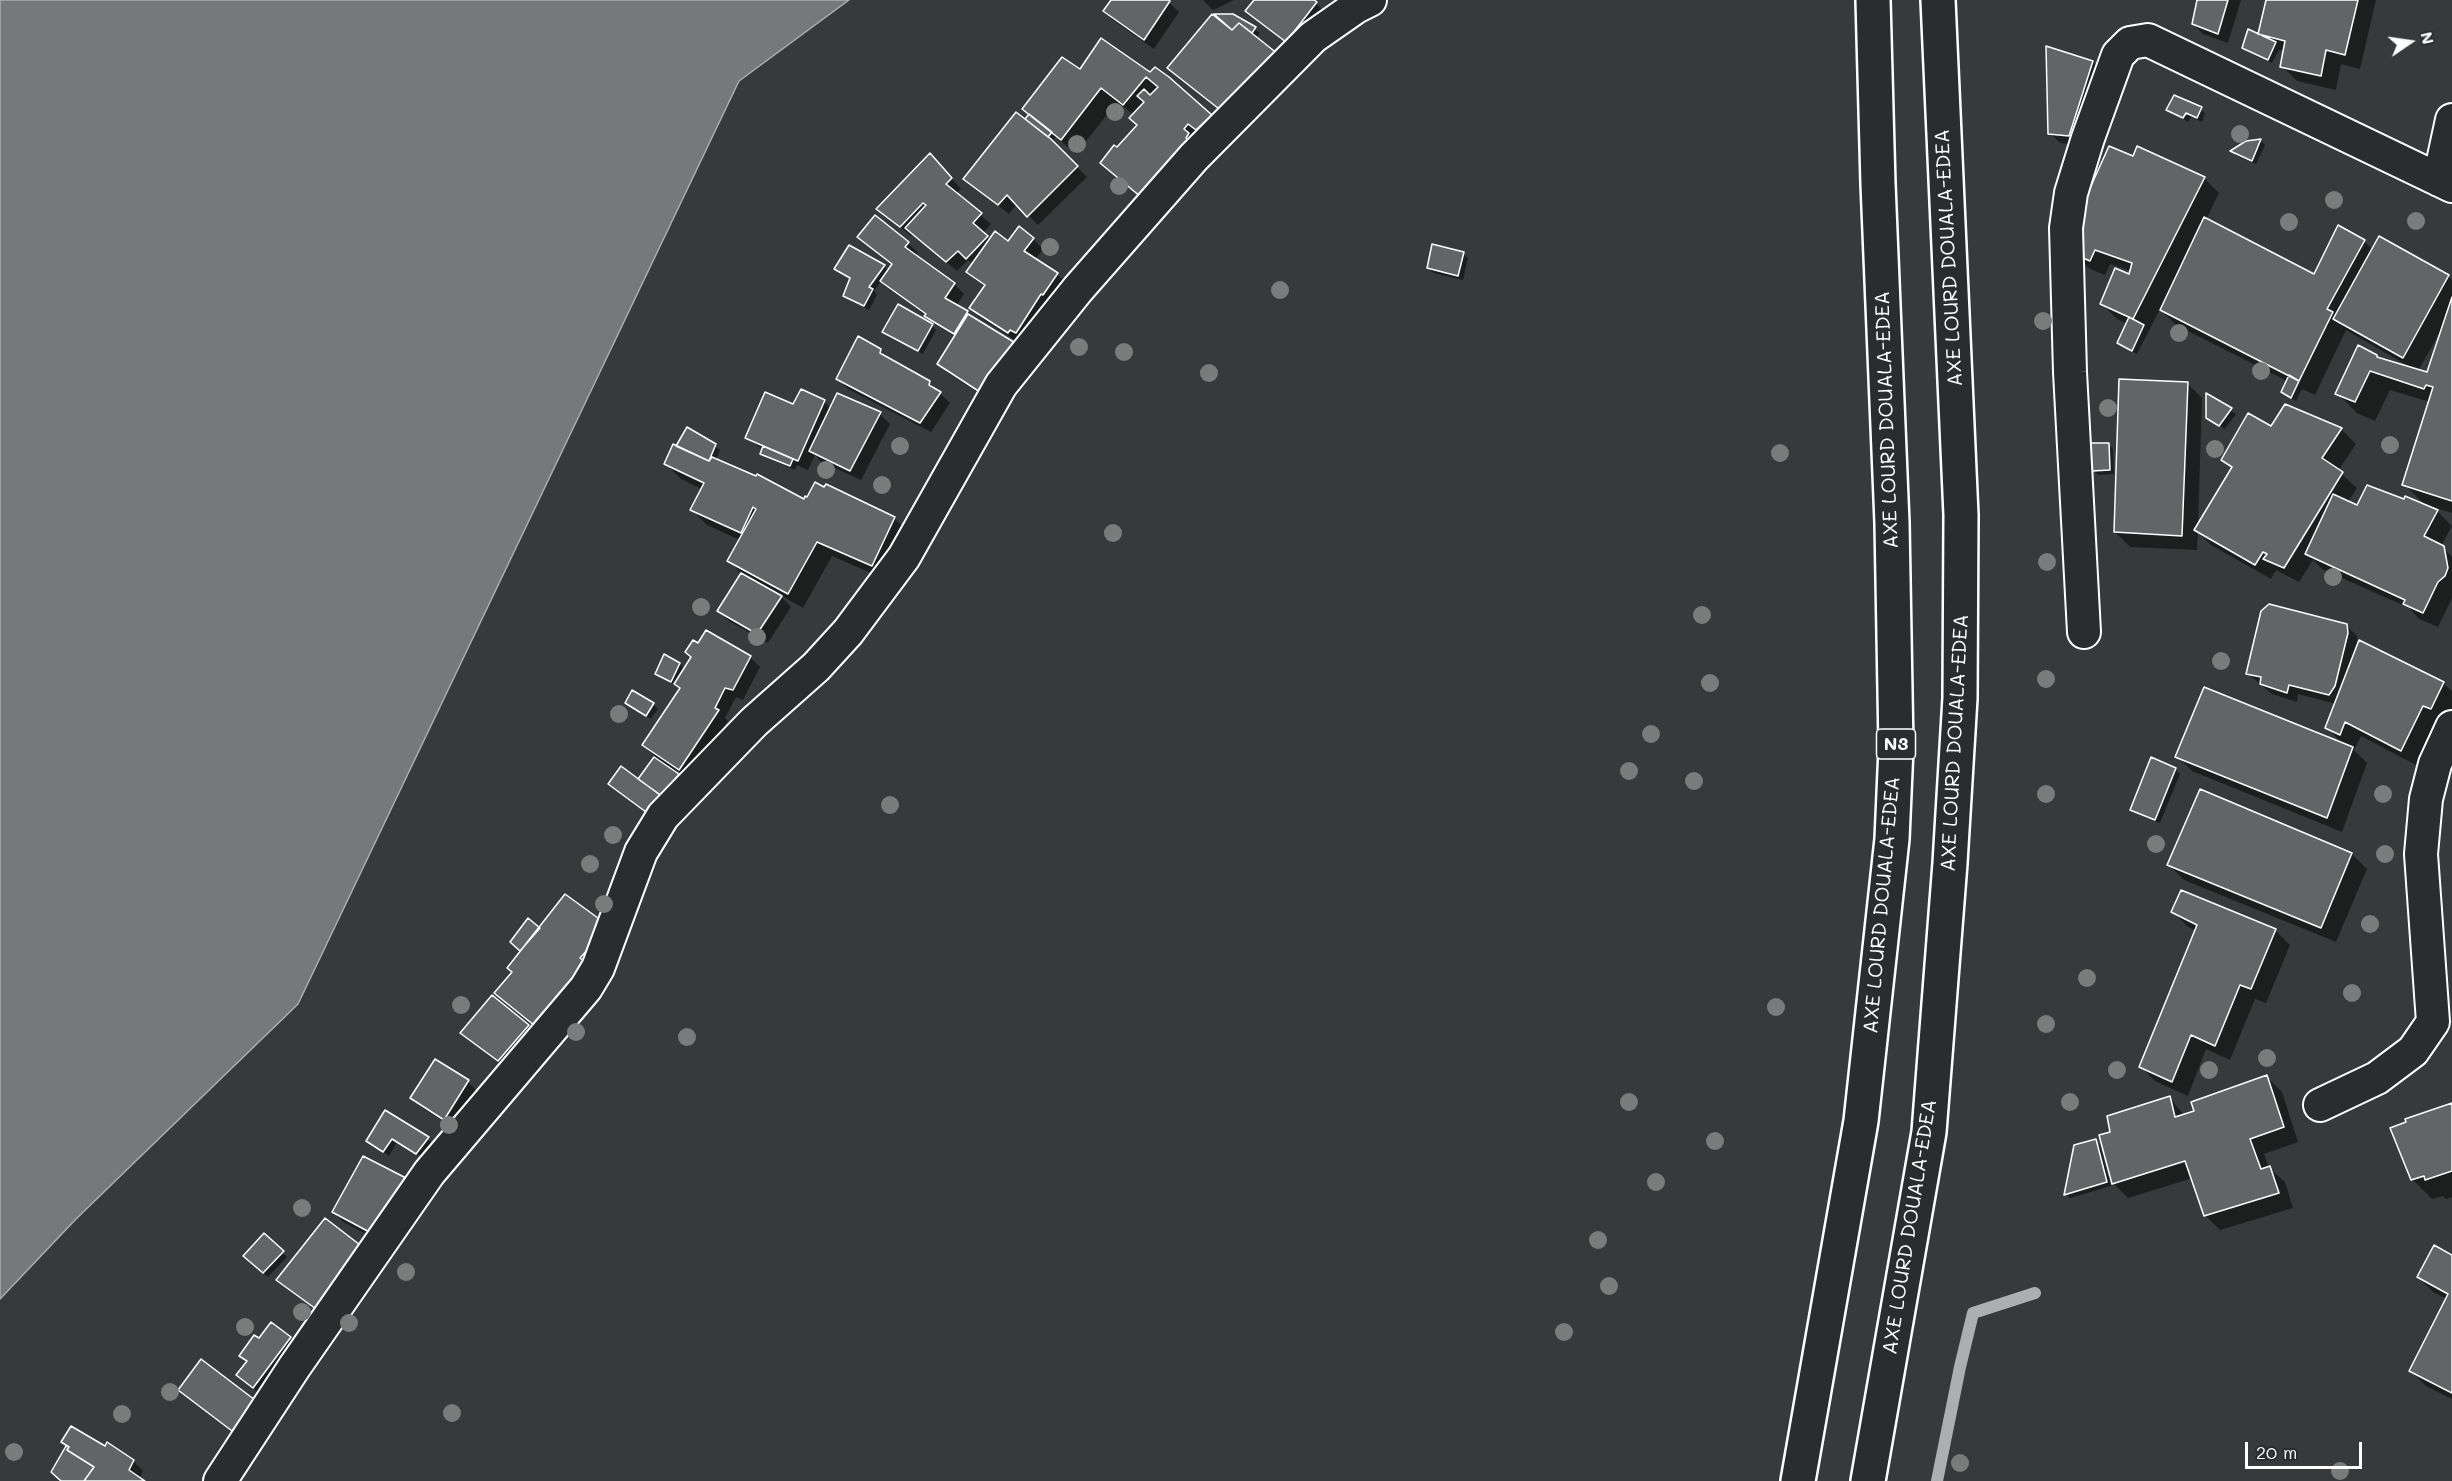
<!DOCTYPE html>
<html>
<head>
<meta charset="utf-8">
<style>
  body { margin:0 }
  #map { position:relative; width:2452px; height:1481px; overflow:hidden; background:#373a3b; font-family:Mali,sans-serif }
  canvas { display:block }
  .north { position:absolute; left:2380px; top:12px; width:60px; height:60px; -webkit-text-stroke:4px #2a2d2e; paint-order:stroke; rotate:77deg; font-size:16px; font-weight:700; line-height:24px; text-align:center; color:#fff }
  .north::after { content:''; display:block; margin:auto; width:21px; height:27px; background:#fff; clip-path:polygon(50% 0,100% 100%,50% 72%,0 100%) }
  .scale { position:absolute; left:2245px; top:1442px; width:117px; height:27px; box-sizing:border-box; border:3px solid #fff; border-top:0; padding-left:8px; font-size:18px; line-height:21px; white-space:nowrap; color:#fff; -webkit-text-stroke:4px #2a2d2e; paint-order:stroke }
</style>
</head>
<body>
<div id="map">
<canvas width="2452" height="1481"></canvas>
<div class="north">N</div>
<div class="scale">20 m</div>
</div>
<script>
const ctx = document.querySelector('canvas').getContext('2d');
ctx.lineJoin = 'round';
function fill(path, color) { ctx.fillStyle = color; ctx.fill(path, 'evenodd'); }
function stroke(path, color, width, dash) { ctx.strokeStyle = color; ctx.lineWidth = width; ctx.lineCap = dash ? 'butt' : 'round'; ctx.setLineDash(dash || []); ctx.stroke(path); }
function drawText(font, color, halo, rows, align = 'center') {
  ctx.font = font + ' Mali,sans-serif'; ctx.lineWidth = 6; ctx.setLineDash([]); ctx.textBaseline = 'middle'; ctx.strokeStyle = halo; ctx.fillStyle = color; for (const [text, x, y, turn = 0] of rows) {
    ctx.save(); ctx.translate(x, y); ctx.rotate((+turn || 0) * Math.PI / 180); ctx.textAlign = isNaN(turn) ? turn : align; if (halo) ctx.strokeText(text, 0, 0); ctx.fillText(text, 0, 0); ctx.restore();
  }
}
const water = new Path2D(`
  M0,0h849l-110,81 -441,923 -222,215 -76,80z`);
fill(water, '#767879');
stroke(water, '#adaeaf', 1.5);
fill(new Path2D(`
  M1113,0h54l12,12 -25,37 -40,-28 -9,-10z
  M1203,0h31l-21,10z
  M1256,0h56l14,13 -30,38 -49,-40z
  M2199,0h42l-13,43 -25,-9 -10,-10z
  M2268,0h108l-16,69 -19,-5 -5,26 -39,-9 -15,-15 3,-15 -6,-1 -7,13 -24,-11 -4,-4 15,-11z
  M1233,15l27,18 -4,5 -17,87 -60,-48 43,-53z
  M1102,40l109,76 15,15 -69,80 -55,-48 16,-14 21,-24 -5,-10 -17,-13 -41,52 -20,-17 -4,5 35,35 -49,48 -21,-21 -8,10 -44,-35 115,-108z
  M2048,48l45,14 10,10 -24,73 -19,-2 -10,-10z
  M2201,109l4,4 -3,9 -11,-5 -3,5 -20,-12z
  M2261,141l4,4 -9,19 -19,-8 -4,-4 13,-10z
  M2134,158l70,20 15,15 -13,27 108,56 50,-35 9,9 75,26 4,4v233l-19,-6 19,19 -11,20 11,11v41l-14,29 -19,-8 -10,-11 -87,-39 -9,-9 -14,22 -23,-12 -5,9 -60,-34 -13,-13 -1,18 -67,-3 -15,-15 72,-149 15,15 -4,129 35,-57 -11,-11 49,-31 70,1 15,15 -18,27 19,17 -9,14 10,5 68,-1 -22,-22 26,-82 -40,-12 -15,31 -18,-8 -20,-20 40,-37 3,3 30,8 -64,-37 -31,65 -13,-6 -6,12 -14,-9 5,-11 -111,-56 -16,-16 -23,45 -18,-12 9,-18 -11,-5 -15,-15 29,-33 -21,-7 -5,11 -15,-6 -15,-15zM2441,330l-13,44 -10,-3z
  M940,165l21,24 -6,5 36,30 -8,9 7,7 19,3 24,-4 10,10 -8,11 22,14 10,10 -49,58 -37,-24 -10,-10 15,-21 -18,-15 5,-8 -5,-4 -11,11 -44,-37 -2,2 -33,-27z
  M908,243l10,10 -3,3 39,28 10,10 -8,12 16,12 25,87 -48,-31 -10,-10 17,-27 -20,-12 -54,-45 -8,11 3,4 -8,15 -25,-14 8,-17 -16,-10 48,-3 5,6 4,-6 -24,-20z
  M1463,254l5,4 -5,22 -30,-7 -5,-5z
  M932,326l4,4 -13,24 -35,-17 -5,-5z
  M880,350l10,10 39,22 21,21 -19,29 -83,-43 -10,-10z
  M2207,396l29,18 -11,15 -17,-11z
  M824,401l7,8 49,5 10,10 -29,56 -41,-19 -5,-6 -7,15 -11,-5 -2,5 -28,-12 -5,-5 1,-3 -16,-13z
  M688,429l32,21 -4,10 89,41 89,17 15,15 -22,47 -55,-24 -29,52 -23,-13 11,12 -23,36 -39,-22 -10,-10 23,-37 -13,-13 11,-21 -33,-15 -15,-15 10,-21 -21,-10 -15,-15 16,-14z
  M2109,445l4,4 1,25 -16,1 -5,-5z
  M2347,626l10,10 1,11 85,36 9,8v20l-6,12 -7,-3 -23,45 -55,-29 -7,14 13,13 -25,69 -150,-61 -15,-15 167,-11 -17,-17 9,-24 -38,-10 -1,8 -25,-8 -24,-20z
  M699,645l51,12 10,10 -17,33 -7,-3 -11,21 3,3 -39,58 -14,-10 7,10 -31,37 -36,-28 24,-7 17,-24 -12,-12 37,-56 -25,-15 24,-10 5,5z
  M653,704l5,5 -7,10 -19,-12z
  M2152,759l24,11 4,4 -20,49 -23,-9 -5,-5z
  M2201,791l151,63 15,15 -31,73 -152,-62 -15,-15z
  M2173,912l102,18 15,15 -24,58 -11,-4 -25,61 -24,-11 -18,47 -33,-15 -15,-15 57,-135 -9,-4z
  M608,927l-52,117 -45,-36 -15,-15 17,-21 9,-21 -10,-9 28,-13z
  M528,1026l9,10 -29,34 -46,-37z
  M435,1061l33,21 10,10 -24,36 -32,-20 -10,-10z
  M2267,1077l15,15 16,50 -34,12 5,14 16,14 8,26 -73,22 -15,-15 -12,-37 -65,20 -19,-19 2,7 -41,12 -5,-4 30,-53 5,5 8,30h3l1,-43 57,-36 16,19z
  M2452,1105v92l-6,2 -3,-3 -11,3 -20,-20z
  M386,1113l47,30 -11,14 -25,-15 -8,14 -16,-11z
  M405,1179l10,10 -31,54 -41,-21 -10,-10z
  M325,1220l1,98 -48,-38z
  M264,1235l23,22 -19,20 -19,-17z
  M2452,1257v142l-26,-13 -15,-15 36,-72 -14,-7 -15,-15z
  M272,1324l22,19 -36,49 -16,-12 6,-18 -7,-6 19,-16z
  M180,1389l74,12 -12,39 -53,-41z
  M63,1442l70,19 10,10 -4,8 3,2h-80l6,-34z`), '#0007');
stroke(new Path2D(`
  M1937,1481l23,-114 13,-54 62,-20`), '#adaeaf', 12);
const building = new Path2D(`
  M1111,0h58l1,1 -26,39 -41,-29z
  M1254,0h60l3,2 -31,40 -41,-31z
  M2197,0h31l-10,34 -26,-10z
  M2266,0h92l-13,55 -19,-5 -5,26 -41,-9 5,-26 -27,-7z
  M1212,14l20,16 7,-7 39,31 -50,62 -61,-48z
  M1214,14h19l23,13 -4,6 -13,-10 -7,7z
  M2248,29l28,13 -8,18 -26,-12z
  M1101,38l49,34 5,-5 14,10 43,38 -16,15 -8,-6 -4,5 5,4 -3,5 3,2 -16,16 2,2 -34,39 -41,-34 14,-18 3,2 20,-22 -8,-7 15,-16 -7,-6 7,-7 6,6 8,-8 -12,-10 -23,28 -22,-17 -40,52 -39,-31 40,-52 18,12z
  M2046,46l47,15 -24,75 -21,-2z
  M2174,95l28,12 -5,11 -11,-5 -3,5 -17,-8z
  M1016,112l35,27 27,27 -51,51 -20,-22 -9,10 -35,-26z
  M1029,114l23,18 -4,5 -23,-18z
  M2261,139l-9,22 -22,-10 16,-10z
  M2109,146l24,10 4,-10 68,31 -72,142 -33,-15 15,-36 14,6 3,-11 -37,-13 -5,11 -16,-7 -3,-24z
  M930,153l22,25 -6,6 36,29 -9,10 15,13 -22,23 -8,-8 -12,11 -41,-34 21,-23 -3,-2 -23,24 -24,-18z
  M875,215l34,27 -4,5 50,36 -10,15 23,13 -14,23 -30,-18 2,-2 -46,-33 12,-17 -35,-27z
  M2204,217l110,57 24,-49 27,15 -38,69 6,3 -34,69 -139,-71z
  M1019,226l15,12 -10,13 34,22 -15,22 -2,-1 -25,39 -6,-3 -2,3 -39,-25 16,-23 -19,-13 29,-41 13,10z
  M2379,236l70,39 -46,83 -70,-39z
  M1432,244l32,8 -6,24 -31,-8z
  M849,245l36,20 -16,22 4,2 -9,17 -21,-10 7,-18 -16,-9z
  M2452,297v204l-50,-16 31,-98 -7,-2 -2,4 -54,-18 -15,31 -20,-8 23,-49 19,10v2l50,15z
  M898,304l35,20 -15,27 -36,-19z
  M968,314l49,30 -31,52 -49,-32z
  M2129,317l15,8 -12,26 -15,-8z
  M858,336l23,13 -1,4 50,28 -1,4 12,7 -21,31 -84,-44z
  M2289,375l10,6 -8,17 -10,-6z
  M2119,379l69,3 -6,154 -68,-4z
  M801,389l24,11 -27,61 -53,-23 20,-46 28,12z
  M837,393l44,19 -31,59 -41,-20z
  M2206,393l26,15 -13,18 -13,-8z
  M2285,404l57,24 -20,30 21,14 -59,96 -21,-9 4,-5 -4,-2 -8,13 -61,-35 38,-63 -11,-7 27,-47 23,13z
  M687,427l29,17 -7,17 -33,-15z
  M2089,443h20l1,27 -18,1z
  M673,444l36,17 3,-4 44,19 1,-2 47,25 1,-3 2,1 8,-15 9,5 2,-3 69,33 -23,49 -55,-24 -29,52 -61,-33 29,-52 -3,-2 -12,26 -51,-23 14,-27 -40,-19z
  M763,446l30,13 -3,7 -30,-12z
  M2367,485l37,14 1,-3 33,14 -14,26 20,10 4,22 -3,8 -7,6 -15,31 -20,-9 2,-4 -100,-46 28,-60 24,11z
  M741,573l41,23 -25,38 -40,-23z
  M2269,604l78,20 1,9 -13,53 -6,9 -40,-10 -2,8 -27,-9 1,-7 -15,-3 15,-63z
  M706,630l45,26 -18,34 -8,-2 -10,20 4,2 -40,60 -37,-25 38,-57 -6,-4 17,-27 -6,-5 8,-12 5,3z
  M2359,640l85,42 -13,27 -8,-3 -22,45 -56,-29 -5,13 -15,-7z
  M664,654l16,9 -9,19 -16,-8z
  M2204,687l149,60 -26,71 -152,-61z
  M632,690l22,13 -8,13 -21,-13z
  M654,757l25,17 -17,22 -24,-17z
  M2151,757l25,11 -21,52 -25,-10z
  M621,766l39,29 -14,17 -38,-28z
  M2200,789l152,64 -31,75 -154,-63z
  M2181,890l95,39 -25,60 -11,-4 -25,61 -24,-11 -19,47 -33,-15 58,-142 -26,-13z
  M565,894l44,32 -29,32 12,9 -52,63 -46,-37 18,-21 -5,-4z
  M528,918l12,10 -20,23 -10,-9z
  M492,995l37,30 -31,36 -38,-28z
  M435,1059l34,21 -25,40 -34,-22z
  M2267,1075l17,52 -34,12 11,30 9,-3 9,27 -75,23 -19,-55 -73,23 -13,-49 11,-3 -3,-16 63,-20 5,21 19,-6 -3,-9z
  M2452,1103v68l-27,9 -1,-4 -13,4 -21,-52 16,-6 -1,-3z
  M385,1110l44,27 -13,17 -24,-15 -9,13 -17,-11z
  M2096,1139l11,43 -43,13 10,-50z
  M363,1156l43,22 -33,56 -41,-22z
  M325,1218l39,30 -48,61 -40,-29z
  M264,1233l20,18 -21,22 -20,-17z
  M2434,1245l18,10v138l-43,-22 39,-77 -31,-17z
  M271,1322l20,15 -38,51 -17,-13 11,-14 -8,-5 15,-21 5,3z
  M201,1359l54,41 -23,31 -54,-41z
  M71,1426l34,20 2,-4 27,18 -5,10 16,11h-61l10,-14 -27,-17 2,-3 -8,-5z
  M66,1446l3,1 -2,3 27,17 -10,14h-23l-10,-9z`);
fill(building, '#636465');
stroke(building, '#fff', 1.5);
const street = new Path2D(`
  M2439,180l13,-60
  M2084,632l-14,-260 -4,-144 5,-35 17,-55 30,-83 12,-12 18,-3 304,146
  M2320,1105l57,-27 36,-27 20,-29 -12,-168 5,-55 9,-35 17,-37
  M220,1481l75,-115 134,-193 157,-185 12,-20 43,-116 22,-36 91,-94 62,-55 32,-35 56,-75 97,-172 77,-96 116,-132 119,-120 43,-30 14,-7`);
const highway = new Path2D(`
  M1798,1481l63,-360 31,-282 4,-91 -4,-225 -14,-339 -5,-184
  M1868,1481l61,-349 21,-269 10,-165 1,-183 -23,-515`);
stroke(street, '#fff', 36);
stroke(highway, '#fff', 38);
stroke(street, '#2a2d2e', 32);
stroke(highway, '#2a2d2e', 33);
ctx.fillStyle = '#7a7c7c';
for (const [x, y] of [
  [1115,112],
  [2240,134],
  [1077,144],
  [1119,186],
  [2334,200],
  [2416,221],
  [2289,222],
  [1050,247],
  [1280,290],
  [2043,321],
  [2179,333],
  [1079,347],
  [1124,352],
  [2261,371],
  [1209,373],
  [2108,408],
  [2390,445],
  [900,446],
  [2215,449],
  [1780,453],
  [826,470],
  [882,485],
  [1113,533],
  [2047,562],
  [2333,577],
  [701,607],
  [1702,615],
  [757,637],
  [2221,661],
  [2046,679],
  [1710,683],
  [619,714],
  [1651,734],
  [1629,771],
  [1694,781],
  [2046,794],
  [2383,794],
  [890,805],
  [613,835],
  [2156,844],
  [2385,854],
  [590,864],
  [604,904],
  [2370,924],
  [2087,978],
  [2352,993],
  [461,1005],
  [1776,1007],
  [2046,1024],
  [576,1032],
  [687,1037],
  [2267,1058],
  [2117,1070],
  [2209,1070],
  [1629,1102],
  [2070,1102],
  [449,1125],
  [1715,1141],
  [1656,1182],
  [302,1208],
  [1598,1240],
  [406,1272],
  [1609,1286],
  [302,1312],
  [349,1323],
  [245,1327],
  [1564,1332],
  [170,1392],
  [452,1413],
  [122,1414],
  [14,1452],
  [1960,1463],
  [2340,1471]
]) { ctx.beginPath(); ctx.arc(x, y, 9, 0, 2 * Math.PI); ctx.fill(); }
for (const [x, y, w] of [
  [1896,744,39]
]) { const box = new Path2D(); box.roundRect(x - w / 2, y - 15, w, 30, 4.5); ctx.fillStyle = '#2a2d2e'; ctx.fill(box); stroke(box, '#fff', 1.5); }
drawText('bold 18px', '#fff', null, [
  ["N3",1896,744]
]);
drawText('20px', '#fff', '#2a2d2e', [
  ["AXE LOURD DOUALA-EDEA",1949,258,-93],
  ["AXE LOURD DOUALA-EDEA",1887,420,-92],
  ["AXE LOURD DOUALA-EDEA",1955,743,-87],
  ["AXE LOURD DOUALA-EDEA",1882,905,-85],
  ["AXE LOURD DOUALA-EDEA",1910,1227,-81]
]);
</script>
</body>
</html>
